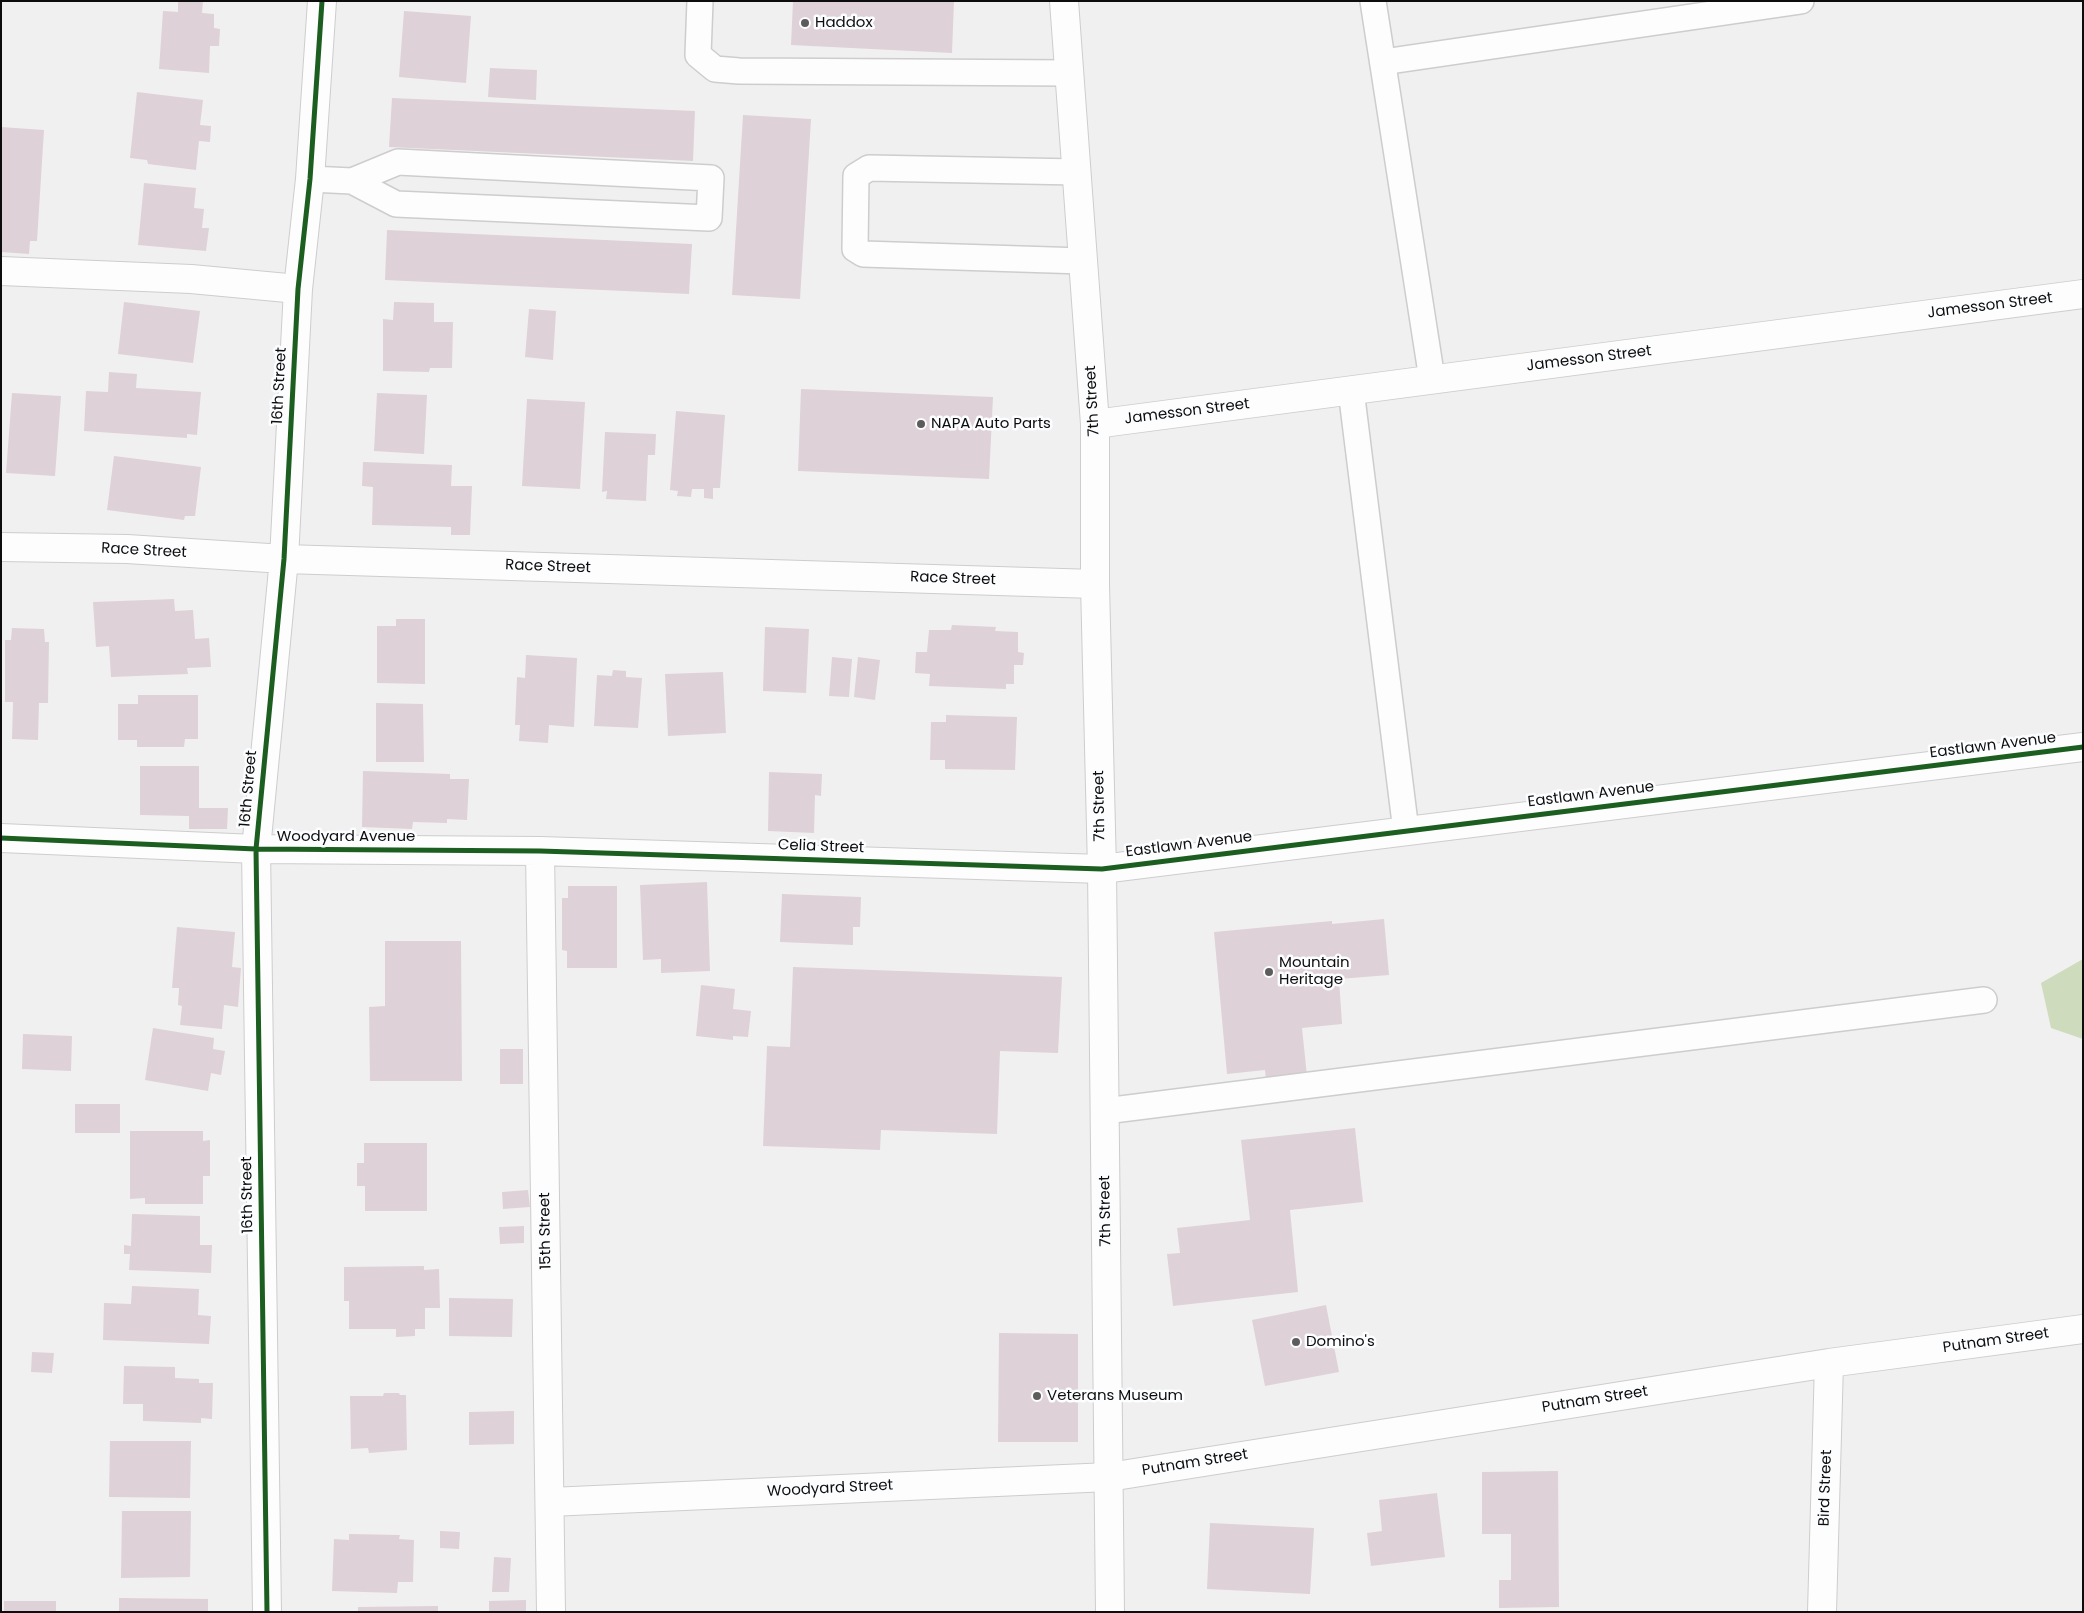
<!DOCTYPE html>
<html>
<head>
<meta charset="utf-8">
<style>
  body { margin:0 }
  #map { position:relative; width:2084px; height:1613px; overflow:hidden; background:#f0f0f0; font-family:Poppins,sans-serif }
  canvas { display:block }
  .frame { position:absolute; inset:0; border:2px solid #0d0d0d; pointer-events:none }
</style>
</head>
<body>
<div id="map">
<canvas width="2084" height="1613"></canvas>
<div class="frame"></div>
</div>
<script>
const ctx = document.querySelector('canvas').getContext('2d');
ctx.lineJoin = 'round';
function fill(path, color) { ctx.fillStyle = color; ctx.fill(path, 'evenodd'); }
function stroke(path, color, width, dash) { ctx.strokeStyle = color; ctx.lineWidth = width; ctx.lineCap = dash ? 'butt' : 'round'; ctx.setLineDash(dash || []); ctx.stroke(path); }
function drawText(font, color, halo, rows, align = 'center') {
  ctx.font = font + ' Poppins,sans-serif'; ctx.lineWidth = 5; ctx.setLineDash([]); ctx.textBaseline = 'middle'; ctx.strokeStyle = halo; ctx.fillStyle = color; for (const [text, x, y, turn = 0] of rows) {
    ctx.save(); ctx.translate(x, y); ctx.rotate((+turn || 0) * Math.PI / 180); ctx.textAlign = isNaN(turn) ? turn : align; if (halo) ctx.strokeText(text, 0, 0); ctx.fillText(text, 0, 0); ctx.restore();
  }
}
fill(new Path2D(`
  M2083,959v80l-32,-11 -10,-45z`), '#cedbbd');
fill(new Path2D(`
  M178,1h25l-1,12 12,1v14l6,1 -1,17h-9l-1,27 -50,-4 4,-58 15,1z
  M793,1h161l-2,52 -161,-8z
  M404,11l67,5 -5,67 -67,-6z
  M490,68l47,2 -1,30 -48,-3z
  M137,92l66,8 -3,25 11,1 -1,16 -11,-1 -3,29 -48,-6 -1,-4 -17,-2z
  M392,98l303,13 -2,50 -304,-14z
  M743,115l68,4 -11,180 -68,-4z
  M1,127l43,3 -7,111h-7l-1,13 -28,-2z
  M144,183l52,5 -2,20 10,1 -2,19h7l-3,23 -68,-6z
  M387,230l305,14 -3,50 -304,-14z
  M124,302l76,9 -7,52 -75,-9z
  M394,302l40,1v19h19l-1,46h-22l-1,4 -46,-1v-52l10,1z
  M529,309l27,2 -3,49 -28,-3z
  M109,372l28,2 -1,14 65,4 -4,43 -10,-1v4l-103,-7 2,-40 22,1z
  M801,389l192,8 -4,82 -191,-8z
  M12,393l49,3 -6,80 -49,-3z
  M377,393l50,2 -3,59 -50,-3z
  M527,399l58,3 -5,87 -58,-3z
  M676,411l49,4 -5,73h-7v11l-9,-1v-9h-12l-1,8 -14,-1 1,-5 -8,-1z
  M605,432l51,2 -1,21h-7l-2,46 -40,-2 1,-8 -5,1z
  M114,456l87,11 -6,49h-10l-1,4 -77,-10z
  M363,462l89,3 -1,21h21l-2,49h-19v-8l-79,-2 1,-38 -11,-1z
  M174,599l1,12 18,-1 2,29 14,-1 2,29 -24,1 1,6 -77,3 -2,-31 -13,1 -3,-45z
  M396,619h29v65l-48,-1v-57h19z
  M952,625l44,2 -1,4 23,1v20l6,1 -1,12h-9v19h-8v5l-77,-3 1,-12 -15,-1 1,-21h11l2,-22h22z
  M765,627l44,2 -3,64 -43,-2z
  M12,628l32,1 1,13h4l-1,61h-9l-1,37 -26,-1 1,-37h-8v-62h6z
  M526,655l51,3 -3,69 -25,-2 -1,18 -29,-2 1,-16h-5l2,-48 8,1z
  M832,657l20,2 -3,38 -20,-1z
  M858,657l22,3 -5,40 -21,-3z
  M613,670l13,1v6l16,1 -4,50 -44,-2 3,-51 15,1z
  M723,672l3,61 -58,3 -3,-62z
  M138,695h60v44h-13l-1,8h-47v-7h-19v-36h20z
  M376,703l47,1 1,58h-48z
  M946,715l71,2 -2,53 -70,-1v-9h-15l1,-38h15z
  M140,766h59v42h29l-1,21h-38v-13l-49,-1z
  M363,771l87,3v5h19l-2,41 -20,-1v4l-34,-1 -1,7 -50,-2z
  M769,772l53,2 -1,22 -6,-1 -1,38 -46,-2z
  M707,882l3,89 -49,2v-14l-18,1 -3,-75z
  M568,886h49v82h-50v-17l-5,-1v-52h6z
  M782,894l79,3 -1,30h-7v18l-73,-3z
  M1384,919l5,56 -50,4 3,45 -40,4 5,48 -41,4 -1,-10 -38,4 -13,-142 118,-11v3z
  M177,927l58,5 -3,35 9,1 -3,39 -14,-2 -2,24 -42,-4 2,-19 -4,-1 1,-17h-7z
  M385,941h76l1,140h-92l-1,-74 16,-1z
  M793,967l269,10 -4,76 -58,-2 -3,83 -116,-4 -1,20 -117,-4 4,-100 23,1z
  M701,985l34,4 -2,20 18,2 -3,26 -15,-1v4l-37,-4z
  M153,1028l61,10 -1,11 12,2 -4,24 -10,-2 -3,18 -63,-11z
  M23,1034l49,2 -1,35 -49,-2z
  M500,1049h23v35h-23z
  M75,1104h45v29h-45z
  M1355,1128l8,74 -73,8 8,82 -125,14 -6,-52 13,-1 -3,-25 73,-8 -9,-80z
  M130,1131h73v10l7,-1v36h-7v28h-58v-6l-15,1z
  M364,1143h63v68h-62v-25h-8v-23h7z
  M528,1190l2,17 -27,2 -1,-17z
  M132,1214l68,2v29h12l-1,28 -82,-3 1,-16h-6v-9l7,1z
  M524,1226v17l-24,1 -1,-17z
  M424,1266v4l15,-1 1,39h-15v21h-10v7l-19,1v-8h-47v-28h-5v-34z
  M132,1286l67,3 -1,26 13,1 -2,28 -106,-4 1,-37 27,1z
  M449,1298l64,1 -1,38 -63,-1z
  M1326,1305l13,67 -74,14 -13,-66z
  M999,1333l79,1v108h-80z
  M32,1352l22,1 -2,20 -21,-1z
  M124,1366l51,1v11l24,1v4h14l-1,36 -11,-1v5l-58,-2v-17h-20z
  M384,1393h15l1,2h6l1,55 -38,3 -1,-5 -17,1 -1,-53h33z
  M514,1411v33l-45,1v-33z
  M110,1441h81l-1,57 -81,-1z
  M1558,1471l1,136 -60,1v-28h12v-46h-29v-62z
  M1437,1493l8,64 -74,9 -4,-33 15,-2 -3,-31z
  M122,1511h69l-1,66 -69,1z
  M1210,1523l104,5 -4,66 -103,-5z
  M440,1531l20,1 -1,17 -19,-1z
  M349,1534l51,1 -1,4 15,1 -1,42h-15l-1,11 -65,-2 2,-52 15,1z
  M494,1557l17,1 -2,34h-17z
  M119,1598l89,1v13h-89z
  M526,1600v12h-37v-11z
  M4,1601h52v11h-52z
  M438,1606v6h-80v-5z`), '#ded1d8');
const lane = new Path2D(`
  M700,1l-2,54 17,14 24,2 331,2
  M1373,1l59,378
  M1383,62l418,-61
  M1077,172l-208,-4 -13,8 -1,73 8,5 220,7
  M310,179l42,2 44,23 313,14 2,-40 -313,-16 -46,19
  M1351,390l55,441
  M1105,1111l879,-111`);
const street = new Path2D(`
  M1,271l190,8 107,10
  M1095,424l988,-130
  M1,547l126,2 157,10 811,25
  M1,838l255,11 284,2 562,18 981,-122
  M540,851l11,761
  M550,1502l559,-25 720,-114 254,-34
  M267,1612l-11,-763 28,-290 14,-270 12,-110 12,-178
  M1822,1612l7,-249`);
const secondary = new Path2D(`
  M1064,1l31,423v160l7,285 8,743`);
stroke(lane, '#cdcdcd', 28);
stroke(street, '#cdcdcd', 30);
stroke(secondary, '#cdcdcd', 30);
stroke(lane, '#fdfdfd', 25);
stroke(street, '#fdfdfd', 28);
stroke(secondary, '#fdfdfd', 28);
stroke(new Path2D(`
  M1,838l255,11 284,2 562,18 981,-122
  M267,1612l-11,-763 28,-290 14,-270 12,-110 12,-178`), '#1b5e20', 5);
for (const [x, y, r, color] of [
  [805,23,5,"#5c5c5c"],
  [921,424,5,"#5c5c5c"],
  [1269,972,5,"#5c5c5c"],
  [1296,1342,5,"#5c5c5c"],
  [1037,1396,5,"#5c5c5c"]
]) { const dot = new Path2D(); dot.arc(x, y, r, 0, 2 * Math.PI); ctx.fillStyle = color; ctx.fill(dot); stroke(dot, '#fcfdff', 2); }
drawText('15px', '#0d0d0d', '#fcfdff', [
  ["Haddox",815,23],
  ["NAPA Auto Parts",931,424],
  ["Mountain",1279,963],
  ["Heritage",1279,980],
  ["Domino's",1306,1342],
  ["Veterans Museum",1047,1396]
], 'left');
drawText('15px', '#0d0d0d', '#fcfdff', [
  ["Jamesson Street",1990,306,-7],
  ["Jamesson Street",1589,359,-7],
  ["16th Street",280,386,-87],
  ["7th Street",1093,401,-93],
  ["Jamesson Street",1187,412,-7],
  ["Race Street",144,551,3],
  ["Race Street",548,567,2],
  ["Race Street",953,579,2],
  ["Eastlawn Avenue",1993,746,-7],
  ["16th Street",249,789,-85],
  ["Eastlawn Avenue",1591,795,-7],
  ["7th Street",1100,806,-91],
  ["Woodyard Avenue",346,837],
  ["Eastlawn Avenue",1189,845,-7],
  ["Celia Street",821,847,2],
  ["16th Street",248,1195,-91],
  ["7th Street",1106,1211,-91],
  ["15th Street",546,1231,-91],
  ["Putnam Street",1996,1341,-8],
  ["Putnam Street",1595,1400,-9],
  ["Putnam Street",1195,1463,-9],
  ["Bird Street",1826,1488,-88],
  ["Woodyard Street",830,1489,-3]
]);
</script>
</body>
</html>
